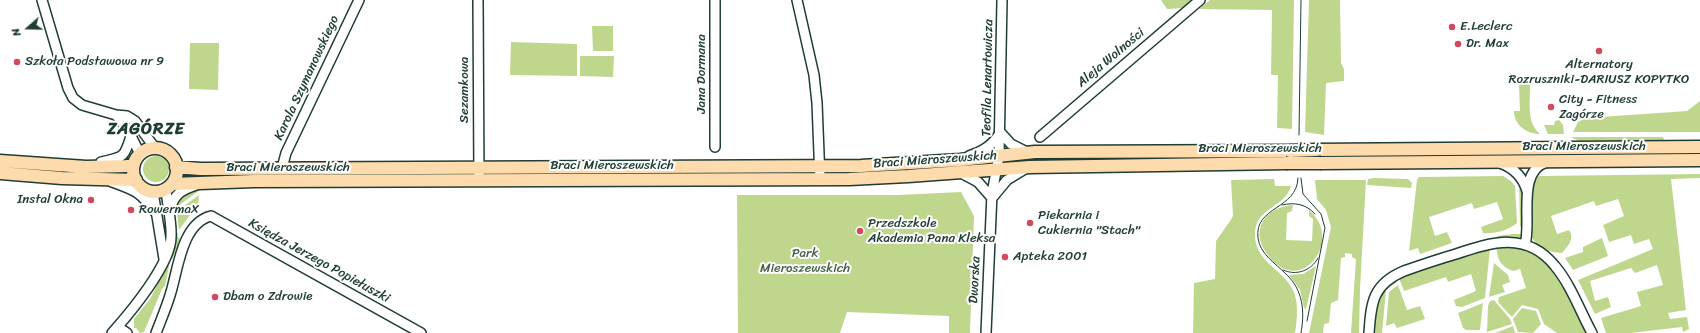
<!DOCTYPE html>
<html>
<head>
<meta charset="utf-8">
<style>
  body { margin:0 }
  #map { position:relative; width:1700px; height:333px; overflow:hidden; background:#fff; font-family:Sriracha,sans-serif }
  canvas { display:block }
  .north { position:absolute; left:8px; top:8px; width:40px; height:40px; -webkit-text-stroke:3px #fff; paint-order:stroke; rotate:250deg; font-size:11px; font-weight:700; line-height:16px; text-align:center; color:#1f3d34 }
  .north::after { content:''; display:block; margin:auto; width:14px; height:18px; background:#1f3d34; clip-path:polygon(50% 0,100% 100%,50% 72%,0 100%) }
</style>
</head>
<body>
<div id="map">
<canvas width="1700" height="333"></canvas>
<div class="north">N</div>
</div>
<script>
const ctx = document.querySelector('canvas').getContext('2d');
ctx.lineJoin = 'round';
function fill(path, color) { ctx.fillStyle = color; ctx.fill(path, 'evenodd'); }
function stroke(path, color, width, dash) { ctx.strokeStyle = color; ctx.lineWidth = width; ctx.lineCap = dash ? 'butt' : 'round'; ctx.setLineDash(dash || []); ctx.stroke(path); }
function drawText(font, color, halo, rows, align = 'center') {
  ctx.font = font + ' Sriracha,sans-serif'; ctx.lineWidth = 4; ctx.setLineDash([]); ctx.textBaseline = 'middle'; ctx.strokeStyle = halo; ctx.fillStyle = color; for (const [text, x, y, turn = 0] of rows) {
    ctx.save(); ctx.translate(x, y); ctx.rotate((+turn || 0) * Math.PI / 180); ctx.textAlign = isNaN(turn) ? turn : align; if (halo) ctx.strokeText(text, 0, 0); ctx.fillText(text, 0, 0); ctx.restore();
  }
}
fill(new Path2D(`
  M1161,0h33l-10,8 -17,1z
  M1210,0h84l-2,129 -15,-1 1,-53h-7l1,-65 -73,-1z
  M1309,0h31l1,63 3,6v12l-18,2 -2,52 -19,-3z
  M592,26h21v25h-20z
  M511,42l66,2v32l-67,-1z
  M190,43h29l-1,47 -29,-1z
  M580,56h34l-1,21 -33,-1z
  M1519,78v5h8v-5l3,4c1,18 -5,39 10,52 -13,0 -26,-9 -26,-23h6l-1,-26h-5v-3z
  M1700,101v31h-127l5,-10 8,-4 101,-7z
  M1559,120l4,5 1,9h-16l-4,-9h10l1,-4z
  M1571,137h92l1,3 -85,1z
  M1645,153l-21,4 -270,1v-4l346,-1z
  M143 169a13 13 0 1 1 26 0a13 13 0 1 1-26 0Z
  M1700,174v4l-29,1 15,131 -18,3 2,6 17,-2 2,12 -6,3 -1,-5 -51,6h-25l-5,-15 40,-12 -4,-14 26,-7 -6,-20 -22,8 -4,-5 -41,13 5,20 13,-4 3,10 -16,7 -17,-34 75,-31 -4,-10 -15,5 -3,-9 -22,7 -6,-17 21,-9 -6,-17 -22,7 -2,-5 -43,15 6,18 12,-4c6,9 -1,16 -7,23 -14,-1 -24,-4 -31,-17l1,-58 8,-2z
  M1503,176l8,5 4,5 2,37c-10,8 -22,11 -34,10l-2,-6 22,-8 -6,-17 -23,7 -2,-6 -43,14 6,19 12,-4 5,11 -32,11 -2,-6 -9,3 8,-71 2,-3z
  M1374,178l34,1 4,4 -1,5 -44,-3 1,-6z
  M1274,179l1,7h16c-6,22 -35,21 -36,47 -1,29 27,35 38,57 6,12 4,30 2,43h-102l1,-50 21,-4 1,-38 14,-20 3,-5 -2,-36z
  M1315,180h51l-6,109 -1,44h-8l5,-74 -4,-2v-3l-7,-1v4l-4,1 -3,42 -7,3 -2,20 -5,1 -1,9h-14l22,-106 -5,-17 -9,-11z
  M1519,181l5,7v40l-4,-2z
  M191,190h9l-26,19 3,-10z
  M961,192l13,24 -4,117h-21v-17l-102,-4 -7,21h-102l-1,-138h162z
  M199,195l-1,14 -21,2z
  M1293,205l-1,6 -5,2 -1,27 26,1 1,-22 -4,-3v-6c36,30 -9,90 -42,44 -6,-9 -10,-18 -6,-29 5,-13 19,-19 32,-20z
  M193,211l-14,19 -2,-17z
  M174,213l4,24 2,2 -7,19 -3,3 -5,25 -3,3 -18,43 -4,1 -4,-5h-2v-9l16,-20 19,-37 7,-29z
  M1513,234h11l-6,5h-22l1,-3z
  M1602,238l6,18 -35,14 -8,-12 18,-6v-5z
  M1496,246c12,1 26,0 37,6 27,14 41,55 55,81h-31l-13,-9 -6,-15 -16,-4 -10,12 -14,-15 1,-5 27,-9 -6,-19 -7,2c-14,-6 -15,-11 -17,-25z
  M1490,248l-5,50 -23,9 -6,-1 -2,-6 22,-9 -5,-17 -23,8 -2,-5 -42,14 -5,-13z
  M1494,263l14,12 2,7 -8,3 3,7 -16,5z
  M1316,266l-10,43 -2,-1 -4,-18 -11,-15 14,-1z
  M1395,278l2,4 -11,8 -4,43h-10l6,-36 4,-10z
  M1398,285l9,25 13,-4 5,13 -28,9 -3,-5 -8,3 3,-34z
  M1494,300l16,19 2,5 -25,8 1,-26 2,-5z
  M1483,303l-3,27h-14l-3,-2 -5,-15z
  M1522,308l14,3 5,13 -8,9 -15,-1 -5,-13z
  M1513,326l2,7h-20z`), '#bfd78d');
const minor = new Path2D(`
  M42,0l26,88 5,10 9,7 34,10 11,1 8,5 20,27
  M478,0l1,180
  M715,0v147
  M797,0l17,75 3,28 3,76
  M116,115l12,15 12,24
  M1000,132l11,12 18,9
  M1040,137l160,-137
  M969,156c14,-5 23,-10 31,-23
  M101,162c22,-5 23,-3 30,-26
  M1500,163c14,5 23,14 27,28
  M282,168l4,-15 73,-153
  M961,173l17,9 14,16
  M112,182c25,9 28,10 44,31
  M150,191l4,7 10,61
  M992,198l15,-18 18,-11
  M169,211c6,-17 10,-20 27,-26
  M1525,245c7,-24 -9,-74 22,-83
  M118,327l9,6
  M112,333c18,-20 59,-69 59,-96 1,-16 -4,-32 -5,-48
  M156,333c5,-13 11,-27 15,-41 7,-23 11,-69 40,-76l210,117
  M986,333l6,-140 7,-37 3,-156
  M1369,333c2,-31 4,-49 35,-62 17,-6 35,-12 52,-17 36,-12 71,-23 99,12 16,19 25,45 37,67`);
const major = new Path2D(`
  M133 170a22 22 0 1 1 44 0a22 22 0 1 1-44 0Z
  M1316,150l384,-3
  M0,161l86,6 41,-1 7,-2
  M1321,163l379,-3
  M176,167l24,2 661,-3 99,-6 75,-8 255,-1
  M0,173l62,5 74,2
  M172,184l82,-3 595,-2 59,-3 122,-9 256,-4`);
stroke(minor, '#1f3d34', 12);
stroke(major, '#1f3d34', 15);
stroke(minor, '#fff', 9);
stroke(major, '#fedbac', 12);
stroke(new Path2D(`
  M1299,135l2,-135
  M1298,178c-1,32 -44,28 -40,60 2,16 17,25 28,36 17,16 19,37 15,59
  M1301,178l2,16 18,20 4,14 -18,93
  M1282,205c13,-3 24,-1 33,9
  M1283,270c13,6 28,1 35,-12`), '#1f3d34', 1);
const majorBridge = new Path2D(`
  M1290,151l26,-1
  M1286,163h35`);
stroke(majorBridge, '#1f3d34', 15, []);
stroke(majorBridge, '#fedbac', 12);
for (const [x, y, r, color] of [
  [1452,27,4,"#d1495b"],
  [1458,44,4,"#d1495b"],
  [1599,51,4,"#d1495b"],
  [17,62,4,"#d1495b"],
  [1551,107,4,"#d1495b"],
  [91,200,4,"#d1495b"],
  [131,210,4,"#d1495b"],
  [1030,223,4,"#d1495b"],
  [860,231,4,"#d1495b"],
  [1005,257,4,"#d1495b"],
  [215,297,4,"#d1495b"]
]) { const dot = new Path2D(); dot.arc(x, y, r, 0, 2 * Math.PI); ctx.fillStyle = color; ctx.fill(dot); stroke(dot, '#fff', 1.5); }
drawText('13px', '#1f3d34', '#fff', [
  ["E.Leclerc",1460,27],
  ["Dr. Max",1466,44],
  ["Szkoła Podstawowa nr 9",25,62],
  ["Alternatory",1599,65,"center"],
  ["Rozruszniki-DARIUSZ KOPYTKO",1599,80,"center"],
  ["City - Fitness",1559,100],
  ["Zagórze",1559,115],
  ["Instal Okna",83,200,"right"],
  ["RowermaX",139,210],
  ["Piekarnia i",1038,216],
  ["Cukiernia \"Stach\"",1038,231],
  ["Przedszkole",868,224],
  ["Akademia Pana Kleksa",868,239],
  ["Apteka 2001",1013,257],
  ["Dbam o Zdrowie",223,297]
], 'left');
drawText('13px', '#1f3d34', '#fff', [
  ["Aleja Wolności",1111,58,-40],
  ["Jana Dormana",702,74,-90],
  ["Karola Szymanowskiego",307,78,-65],
  ["Teofila Lenartowicza",988,78,-89],
  ["Sezamkowa",465,90,-90],
  ["Braci Mieroszewskich",1584,147],
  ["Braci Mieroszewskich",1260,149],
  ["Braci Mieroszewskich",935,160,-4],
  ["Braci Mieroszewskich",612,166],
  ["Braci Mieroszewskich",288,168],
  ["Księdza Jerzego Popiełuszki",319,261,29],
  ["Dworska",975,280,-87]
]);
drawText('13px', '#47644a', '#fff', [
  ["Park",805,254],
  ["Mieroszewskich",805,269]
]);
ctx.letterSpacing = '1px';
drawText('bold 17px', '#1f3d34', '#fff', [
  ["ZAGÓRZE",146,130]
]);
ctx.letterSpacing = '0px';
</script>
</body>
</html>
